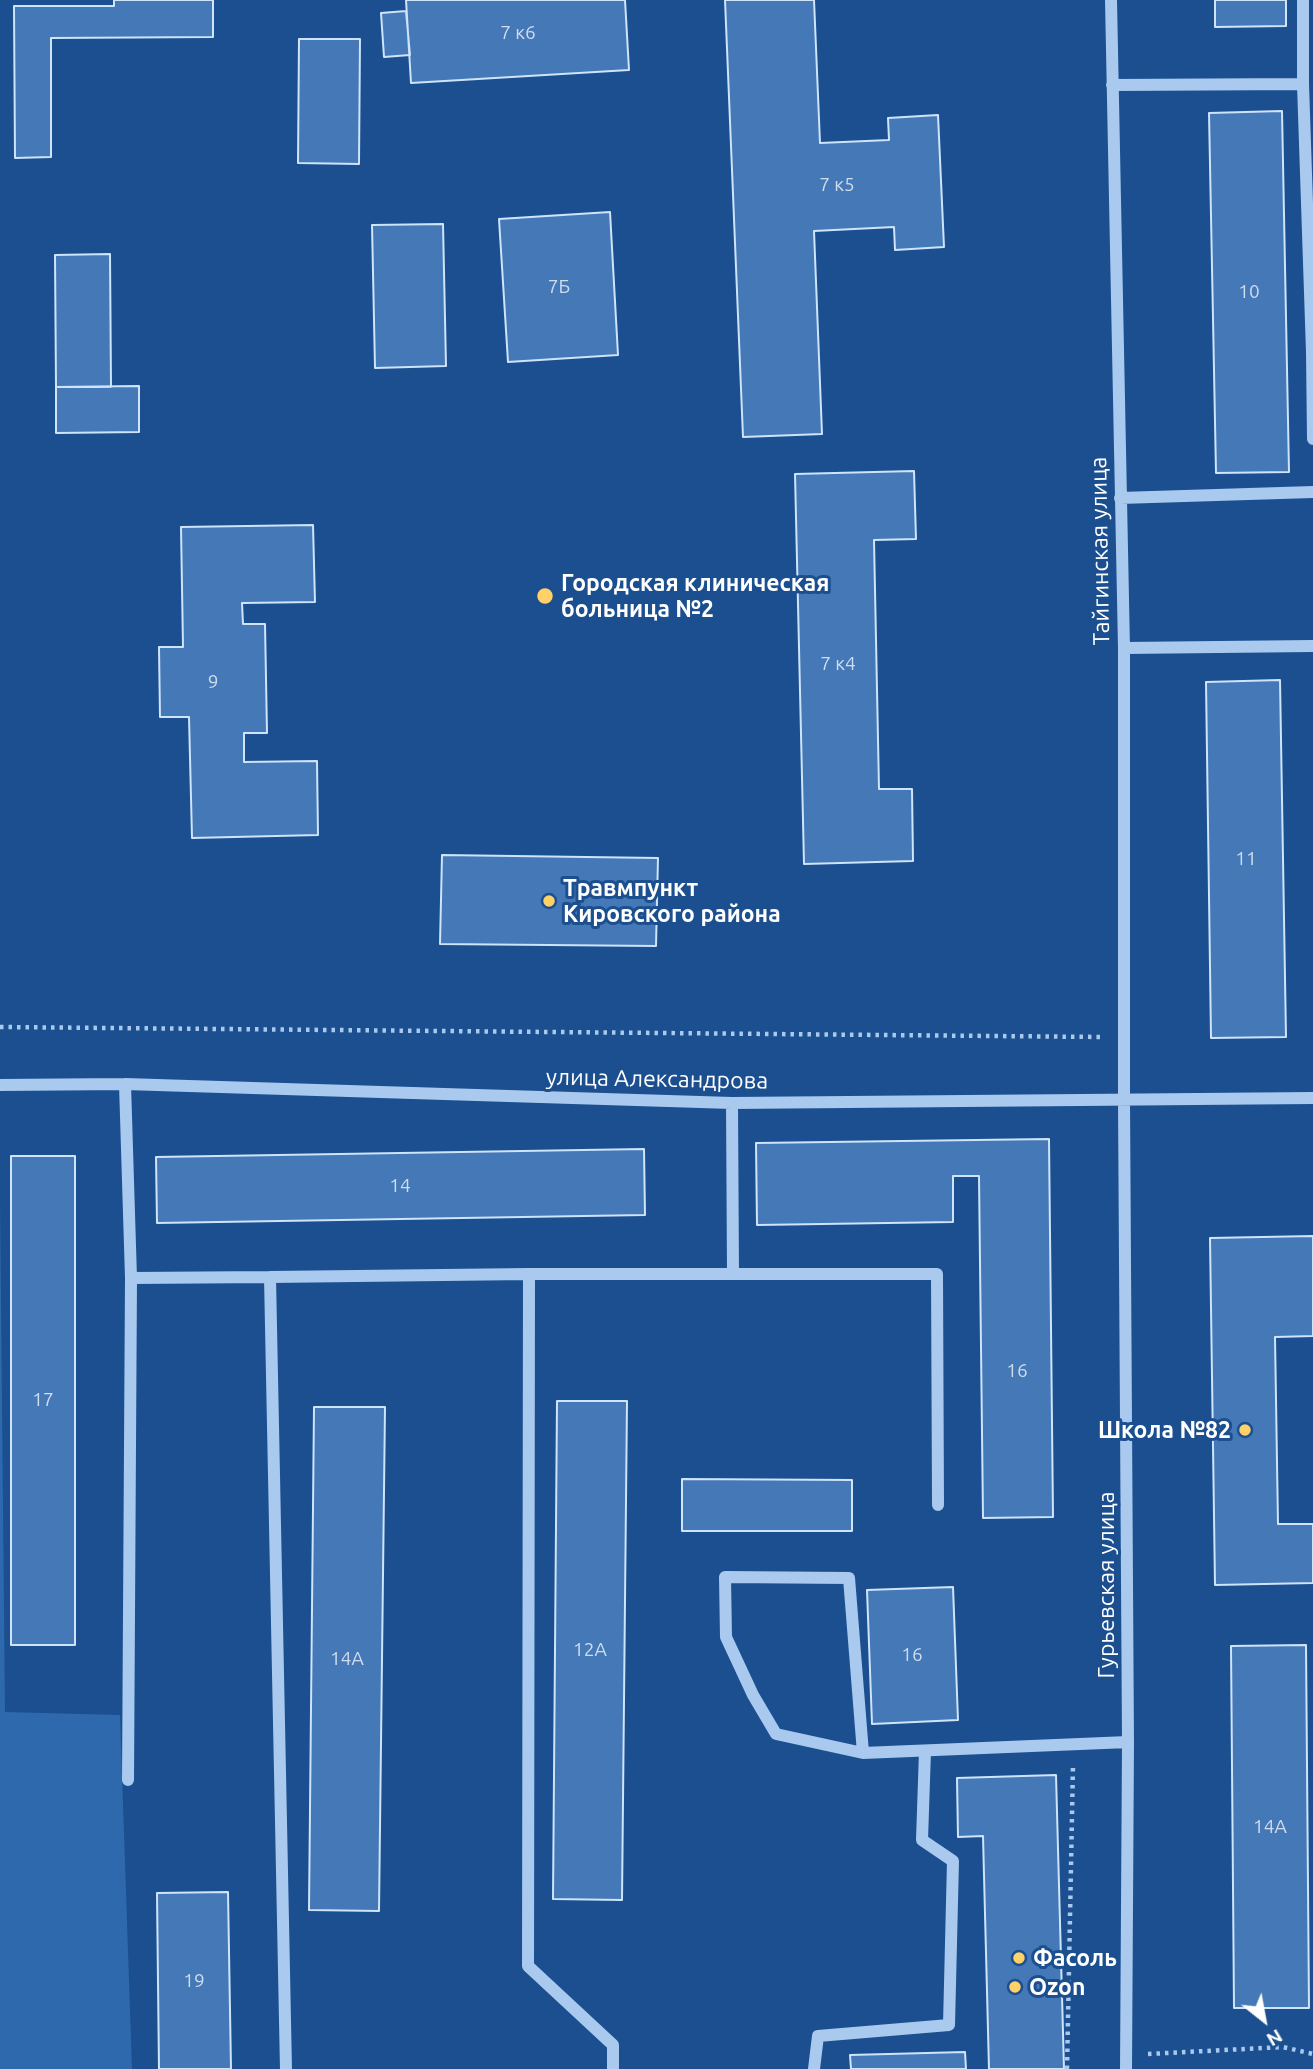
<!DOCTYPE html>
<html>
<head>
<meta charset="utf-8">
<style>
  body { margin:0 }
  #map { position:relative; width:1313px; height:2069px; overflow:hidden; background:#1b4f8f; font-family:Ubuntu,sans-serif }
  canvas { display:block }
  .north { position:absolute; left:1229px; top:1985px; width:70px; height:70px; -webkit-text-stroke:5px #1b4f8f; paint-order:stroke; rotate:149deg; font-size:19px; font-weight:700; line-height:28px; text-align:center; color:#fff }
  .north::after { content:''; display:block; margin:auto; width:24px; height:32px; background:#fff; clip-path:polygon(50% 0,100% 100%,50% 72%,0 100%) }
</style>
</head>
<body>
<div id="map">
<canvas width="1313" height="2069"></canvas>
<div class="north">N</div>
</div>
<script>
const ctx = document.querySelector('canvas').getContext('2d');
ctx.lineJoin = 'round';
function fill(path, color) { ctx.fillStyle = color; ctx.fill(path, 'evenodd'); }
function stroke(path, color, width, dash) { ctx.strokeStyle = color; ctx.lineWidth = width; ctx.lineCap = dash ? 'butt' : 'round'; ctx.setLineDash(dash || []); ctx.stroke(path); }
function drawText(font, color, halo, rows, align = 'center') {
  ctx.font = font + ' Ubuntu,sans-serif'; ctx.lineWidth = 6; ctx.setLineDash([]); ctx.textBaseline = 'middle'; ctx.strokeStyle = halo; ctx.fillStyle = color; for (const [text, x, y, turn = 0] of rows) {
    ctx.save(); ctx.translate(x, y); ctx.rotate((+turn || 0) * Math.PI / 180); ctx.textAlign = isNaN(turn) ? turn : align; if (halo) ctx.strokeText(text, 0, 0); ctx.fillText(text, 0, 0); ctx.restore();
  }
}
fill(new Path2D(`
  M0,1198l5,514 115,3 12,354h-132z`), '#2e69ad');
const building = new Path2D(`
  M114,0h99v37l-162,1v119l-36,1 -1,-152h100z
  M406,0h219l4,70 -218,13z
  M725,0h89l6,143 69,-3 -1,-22 50,-3 6,132 -49,3 -1,-23 -80,4 8,203 -79,3z
  M1215,0h71v26l-71,1z
  M406,11l4,44 -26,2 -3,-44z
  M299,39h61l-1,125 -61,-1z
  M1282,111l7,361 -73,1 -7,-360z
  M610,212l8,143 -110,7 -9,-143z
  M443,224l3,142 -71,2 -3,-143z
  M110,254l1,133h-55l-1,-132z
  M139,386v46l-83,1v-46z
  M914,471l2,68 -42,1 5,249h33l1,72 -109,3 -9,-390z
  M313,525l2,77 -73,1 1,21h22l2,109h-23v29l73,-1 1,74 -126,3 -3,-121h-29l-1,-70h24l-2,-120z
  M1280,680l6,357 -75,1 -5,-356z
  M442,855l216,3 -2,88 -216,-2z
  M1049,1139l4,378 -70,1 -4,-342h-26v46l-196,3 -1,-82z
  M644,1149l1,66 -488,8 -1,-66z
  M11,1156h64v489h-64z
  M1313,1236v100l-38,1 3,187h35v59l-98,2 -5,-347z
  M557,1401h70l-5,499 -69,-1z
  M314,1407h71l-6,504 -70,-1z
  M682,1479l170,1v51h-170z
  M953,1587l5,133 -86,4 -5,-134z
  M1306,1645l3,363h-75l-3,-362z
  M1056,1775l8,294h-75l-6,-233 -25,1 -1,-59z
  M228,1892l3,177h-72l-2,-176z
  M965,2052l1,17h-115l-1,-14z`);
fill(building, '#4478b7');
stroke(building, '#cfe3fa', 2);
stroke(new Path2D(`
  M0,1027l1102,10
  M1148,2054l135,-7 30,7
  M1067,2069l6,-304`), '#a9c9ee', 4.5, [3.5, 5]);
stroke(new Path2D(`
  M1111,0l13,648v453l4,641 -2,327
  M1303,84l9,268 1,87
  M1112,85l191,-1v-84
  M1120,498l193,-6
  M1124,648l189,-2
  M125,1084l6,194 139,-1 16,792
  M0,1085l125,-1 607,19 581,-5
  M732,1103l1,171
  M529,1274h408l1,231
  M270,1277l259,-3 -1,692 85,79v24
  M863,1753l-14,-175 -124,-1 1,60 27,58 23,39 87,19 265,-11
  M128,1780l3,-502
  M814,2069l4,-33 131,-11 4,-164 -31,-21 3,-89`), '#a9c9ee', 12);
for (const [x, y, r, color] of [
  [545,596,9,"#ffd166"],
  [549,901,7,"#ffd166"],
  [1245,1430,7,"#ffd166"],
  [1019,1958,7,"#ffd166"],
  [1015,1987,7,"#ffd166"]
]) { const dot = new Path2D(); dot.arc(x, y, r, 0, 2 * Math.PI); ctx.fillStyle = color; ctx.fill(dot); stroke(dot, '#1b4f8f', 2.5); }
drawText('19px', '#d0dded', null, [
  ["7 к6",518,33],
  ["7 к5",837,185],
  ["7Б",559,287],
  ["10",1249,292],
  ["7 к4",838,664],
  ["9",213,682],
  ["11",1246,859],
  ["14",400,1186],
  ["16",1017,1371],
  ["17",43,1400],
  ["12А",590,1650],
  ["16",912,1655],
  ["14А",347,1659],
  ["14А",1270,1827],
  ["19",194,1981]
]);
drawText('23px', '#fff', '#1b4f8f', [
  ["Тайгинская улица",1100,551,-91],
  ["улица Александрова",657,1079,1],
  ["Гурьевская улица",1106,1585,-90]
]);
drawText('bold 23px', '#fff', '#1b4f8f', [
  ["Городская клиническая",561,583],
  ["больница №2",561,609],
  ["Травмпункт",563,888],
  ["Кировского района",563,914],
  ["Школа №82",1231,1430,"right"],
  ["Фасоль",1033,1958],
  ["Ozon",1029,1987]
], 'left');
</script>
</body>
</html>
